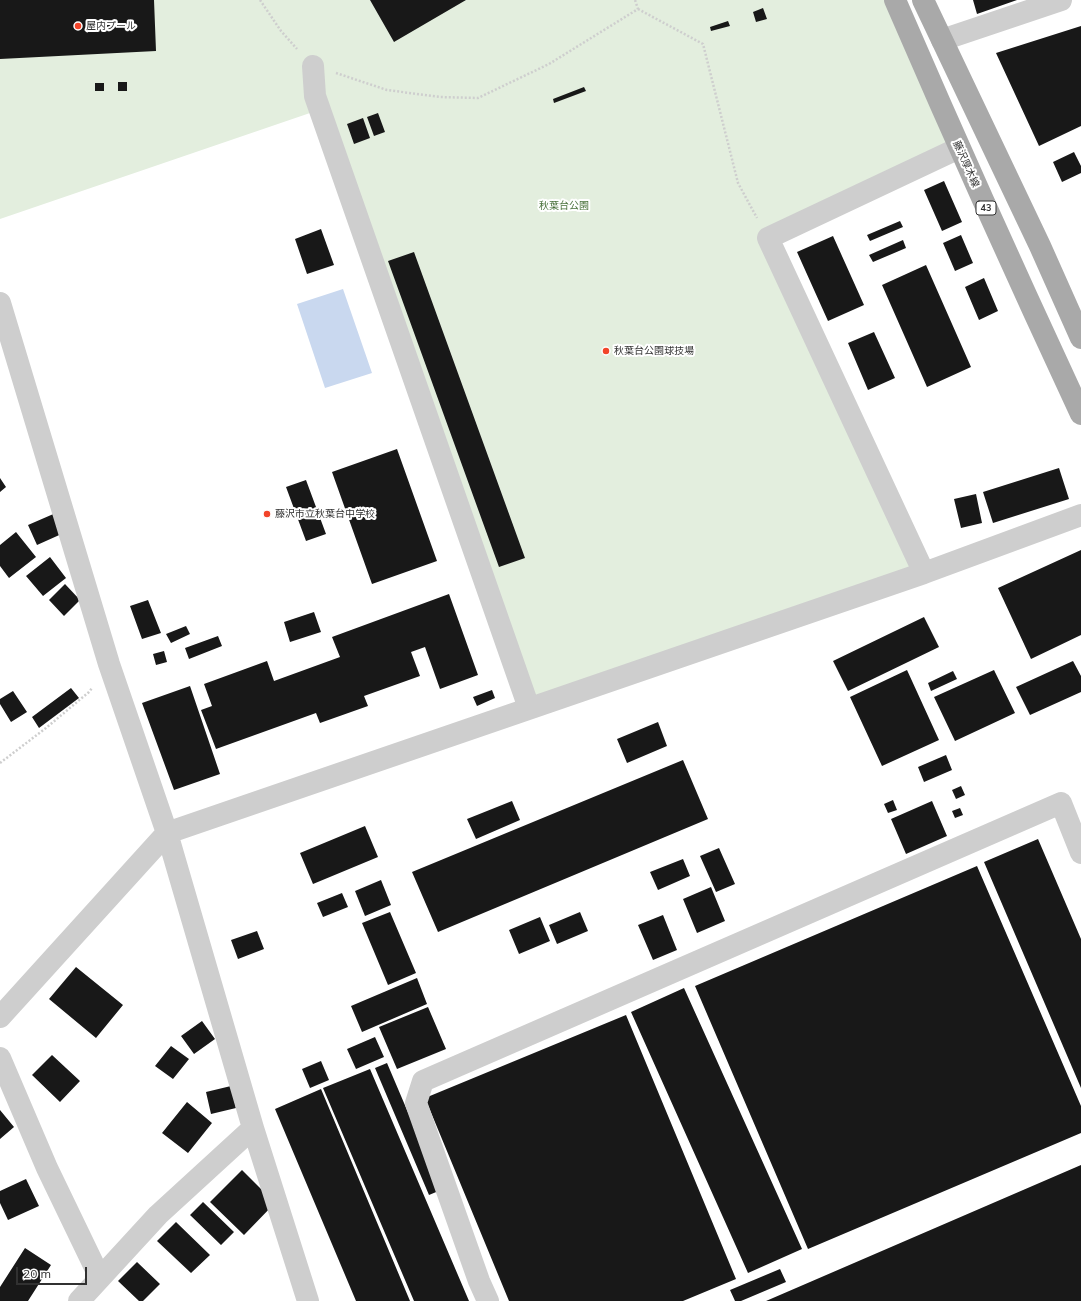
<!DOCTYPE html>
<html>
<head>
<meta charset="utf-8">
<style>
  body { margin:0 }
  #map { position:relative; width:1081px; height:1301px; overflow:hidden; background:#fff; font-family:Mulish,sans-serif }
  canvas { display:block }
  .scale { position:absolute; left:16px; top:1267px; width:71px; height:18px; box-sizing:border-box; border:2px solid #313131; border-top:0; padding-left:5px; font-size:12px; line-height:14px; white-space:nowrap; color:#313131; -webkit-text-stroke:3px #fff; paint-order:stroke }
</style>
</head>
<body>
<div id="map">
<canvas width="1081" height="1301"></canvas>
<div class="scale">20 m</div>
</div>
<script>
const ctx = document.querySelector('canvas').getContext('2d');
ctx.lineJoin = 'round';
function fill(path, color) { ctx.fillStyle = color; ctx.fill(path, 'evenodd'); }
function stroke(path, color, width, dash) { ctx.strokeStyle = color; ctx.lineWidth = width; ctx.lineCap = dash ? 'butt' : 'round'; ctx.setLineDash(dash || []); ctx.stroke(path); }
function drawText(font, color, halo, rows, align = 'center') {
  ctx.font = font + ' Mulish,"Noto Sans JP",sans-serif'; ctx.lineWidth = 4; ctx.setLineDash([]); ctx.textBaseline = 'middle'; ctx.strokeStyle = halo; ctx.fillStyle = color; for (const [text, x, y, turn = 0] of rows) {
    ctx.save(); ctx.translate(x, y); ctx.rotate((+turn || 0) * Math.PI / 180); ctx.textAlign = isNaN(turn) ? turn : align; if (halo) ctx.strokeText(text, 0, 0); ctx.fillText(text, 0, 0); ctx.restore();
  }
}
fill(new Path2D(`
  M0,0h895l64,148 -191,90 156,335 -395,135 -219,-595 -310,106z`), '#e3eede');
fill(new Path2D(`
  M343,289l29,84 -47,15 -28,-84z`), '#c9d8ef');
fill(new Path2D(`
  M0,0h154l2,51 -156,8z
  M370,0h96l-72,42z
  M973,0h44l-40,14z
  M763,8l4,11 -11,3 -3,-10z
  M728,21l2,5 -19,5 -1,-4z
  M1081,26v100l-42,20 -43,-93z
  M118,82h9v9h-9z
  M95,83h9v8h-9z
  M584,87l2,4 -32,12 -1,-4z
  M378,113l7,19 -11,4 -7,-19z
  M363,118l7,20 -16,6 -7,-20z
  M1074,152l7,14v7l-19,9 -9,-20z
  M944,181l18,41 -20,9 -18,-41z
  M900,221l3,6 -33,14 -3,-6z
  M321,229l13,36 -27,9 -12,-35z
  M961,235l12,28 -18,8 -12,-28z
  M833,236l31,69 -36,16 -31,-69z
  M903,240l3,8 -33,14 -4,-7z
  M414,252l111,306 -26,9 -111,-306z
  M926,265l45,102 -44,20 -45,-102z
  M984,278l14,33 -19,9 -14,-33z
  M874,332l21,46 -27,12 -20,-47z
  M397,449l40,112 -65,23 -40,-112z
  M1059,468l10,31 -76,24 -10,-31z
  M0,478l6,9 -6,5z
  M306,480l20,54 -20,7 -20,-54z
  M976,494l6,29 -21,5 -7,-29z
  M58,512l8,20 -29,13 -9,-20z
  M16,532l20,25 -27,21 -9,-12v-21z
  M1081,550v85l-50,24 -33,-71z
  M50,557l16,21 -23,18 -17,-20z
  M65,584l15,16 -16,16 -15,-16z
  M449,594l29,81 -38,14 -15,-42 -14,5 9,24 -56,20 4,10 -48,17 -4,-10 -100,36 -15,-39 11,-4 -8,-22 63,-23 7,20 66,-24 -8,-20z
  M148,600l13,33 -19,6 -12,-33z
  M314,612l7,20 -31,10 -6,-20z
  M924,617l15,30 -91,44 -15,-30z
  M186,626l4,8 -19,9 -5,-9z
  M218,636l4,10 -33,13 -4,-11z
  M164,651l3,11 -11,3 -3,-11z
  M1073,661l8,15v16l-51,23 -14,-28z
  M907,670l32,70 -57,26 -32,-69z
  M994,670l21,43 -60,28 -21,-44z
  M953,671l4,8 -26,12 -3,-8z
  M190,686l30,88 -46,16 -32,-87z
  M71,688l8,10 -40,30 -7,-11z
  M492,690l3,8 -18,8 -4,-9z
  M13,691l14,21 -16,10 -11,-18v-5z
  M658,722l9,24 -40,17 -10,-24z
  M946,755l6,15 -28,12 -6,-15z
  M683,760l25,59 -270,113 -26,-60z
  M961,786l4,9 -9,4 -4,-9z
  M893,800l4,10 -9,3 -4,-9z
  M512,801l8,19 -44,19 -9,-20z
  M932,801l15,35 -41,18 -15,-35z
  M960,808l3,7 -8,3 -3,-7z
  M365,826l13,31 -65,27 -13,-31z
  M1038,839l43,100v149l-97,-226z
  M719,848l16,36 -19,8 -16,-36z
  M683,859l7,17 -32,14 -8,-18z
  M977,866l104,240v27l-273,116 -113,-263z
  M381,880l10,25 -26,11 -10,-25z
  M711,887l14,34 -28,12 -14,-34z
  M342,893l6,14 -25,10 -6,-14z
  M390,912l26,61 -28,12 -26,-62z
  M580,912l8,19 -31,13 -8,-19z
  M663,915l14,35 -24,10 -15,-35z
  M540,917l10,24 -31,13 -10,-24z
  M257,931l7,18 -26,10 -7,-19z
  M76,967l47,38 -27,33 -47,-39z
  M417,978l10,26 -65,28 -11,-26z
  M684,988l118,261 -54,24 -117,-261z
  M428,1007l18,42 -49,20 -18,-42z
  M626,1015l110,264 -53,22h-174l-84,-203z
  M202,1021l13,18 -21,15 -13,-18z
  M375,1037l9,20 -28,12 -9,-20z
  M171,1046l18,13 -16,20 -18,-13z
  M52,1055l28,26 -20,21 -28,-27z
  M321,1061l8,19 -19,8 -8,-19z
  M387,1063l54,127 -12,5 -54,-127z
  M370,1069l99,232h-55l-91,-213z
  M231,1086l5,22 -25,6 -5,-22z
  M321,1089l89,212h-54l-81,-192z
  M187,1102l25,21 -24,30 -26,-20z
  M0,1110l14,17 -14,12z
  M1081,1165v136h-315z
  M242,1170l33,33 -31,32 -34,-33z
  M26,1179l13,27 -31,14 -8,-17v-12z
  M203,1202l31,30 -13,13 -31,-30z
  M176,1222l34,33 -19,18 -34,-32z
  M25,1248l26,17 -23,36h-28v-14z
  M137,1262l23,22 -17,17h-4l-21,-20z
  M780,1269l6,13 -45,19h-6l-5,-11z`), '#181818');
stroke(new Path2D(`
  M260,0l21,31 16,18
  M638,9l65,35 35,139 19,35
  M336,73l51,17 53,7 38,1 71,-34 89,-55 -3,-9
  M0,763l46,-35 43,-36 3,-4`), '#cecece', 2.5, [2, 2]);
stroke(new Path2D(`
  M942,40l119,-40
  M313,66l2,30 214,612
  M0,303l109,361 58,169 86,295 55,173
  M924,573l-156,-335 191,-90
  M0,1017l167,-184 757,-260 157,-58
  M0,1058l47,110 53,110
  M79,1301l79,-86 95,-87
  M488,1301l-9,-20 -63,-178 7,-22 638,-278 20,50`), '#cecece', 22);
stroke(new Path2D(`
  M895,0c60,139 122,277 186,414
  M923,0l117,246 41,92`), '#a9a9a9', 22);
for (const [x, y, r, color] of [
  [78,26,4,"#f24429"],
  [606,351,4,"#f24429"],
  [267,514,4,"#f24429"]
]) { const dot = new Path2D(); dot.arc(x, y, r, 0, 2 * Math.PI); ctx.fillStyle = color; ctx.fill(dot); stroke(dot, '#fff', 1.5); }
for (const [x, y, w] of [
  [986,208,20]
]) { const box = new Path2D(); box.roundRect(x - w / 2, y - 7, w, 14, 3); ctx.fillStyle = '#fff'; ctx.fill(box); stroke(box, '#313131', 1); }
drawText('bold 9px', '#313131', null, [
  ["43",986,208]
]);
drawText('10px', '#313131', '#fff', [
  ["屋内プール",86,26],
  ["秋葉台公園球技場",614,351],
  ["藤沢市立秋葉台中学校",275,514]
], 'left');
drawText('10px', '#313131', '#fff', [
  ["藤沢厚木線",966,164,66]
]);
drawText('10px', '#48703a', '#fff', [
  ["秋葉台公園",564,206]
]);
</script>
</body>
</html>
